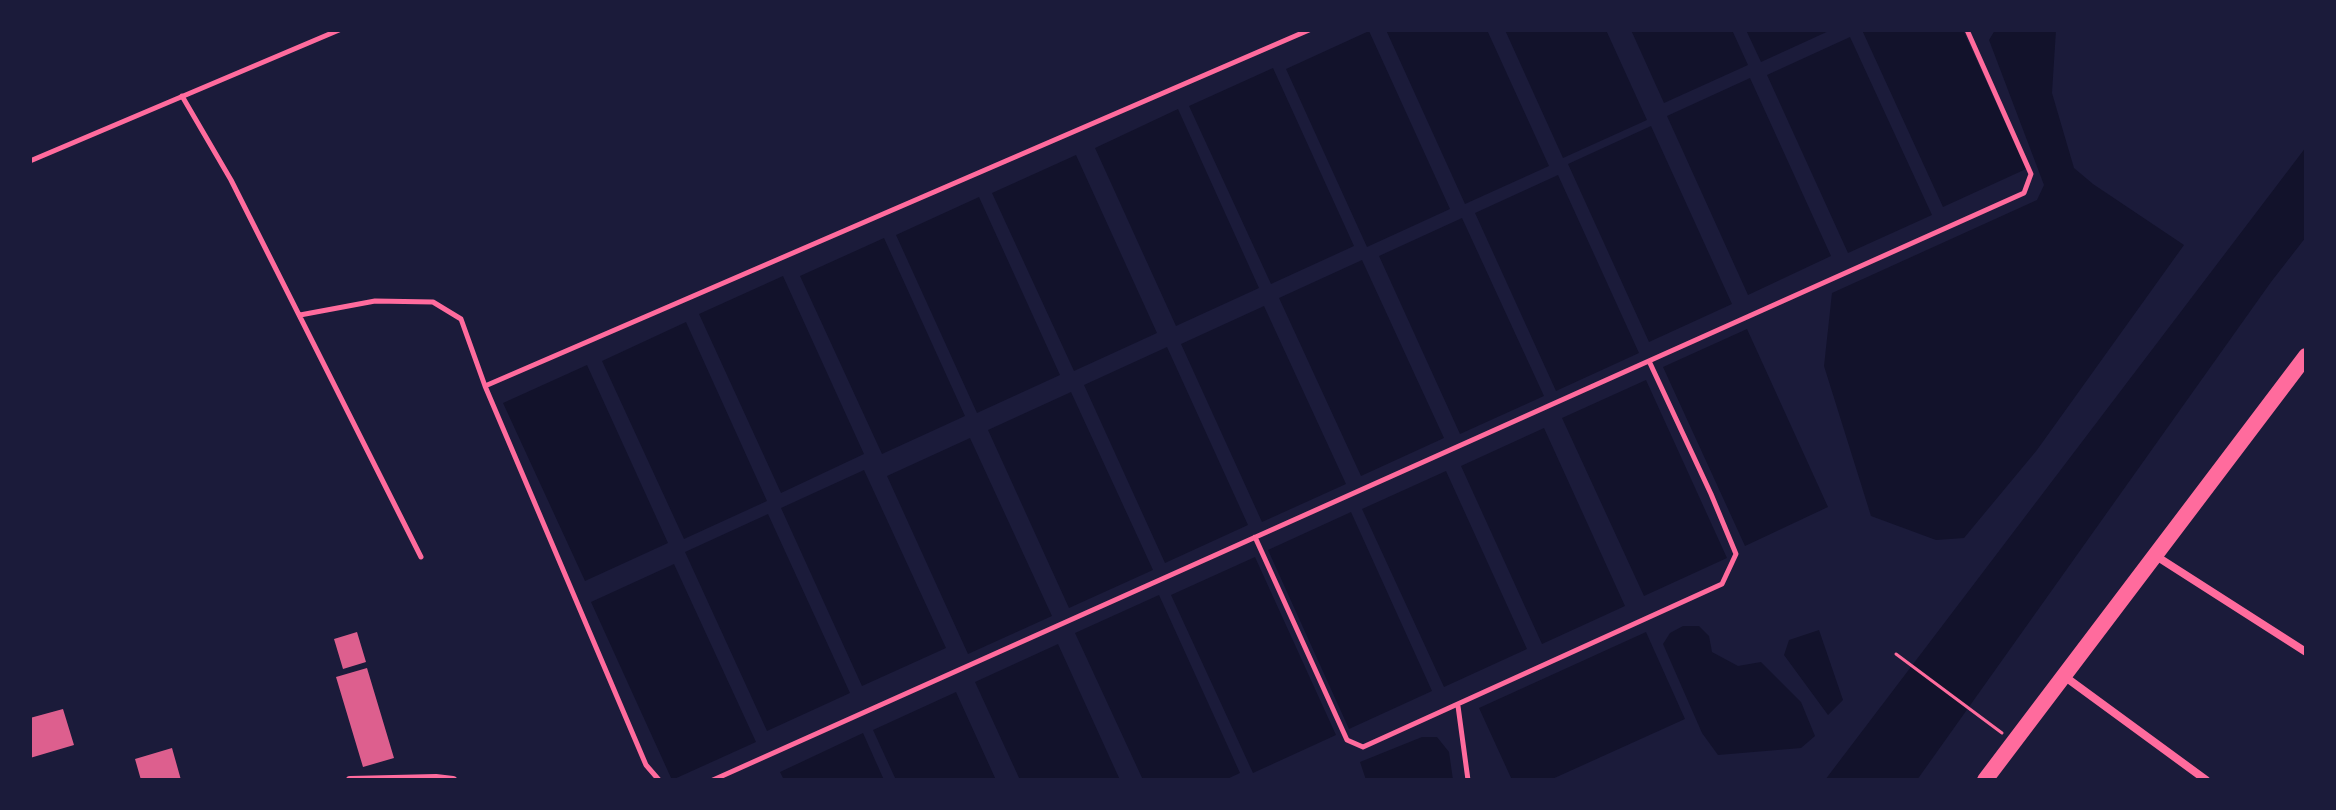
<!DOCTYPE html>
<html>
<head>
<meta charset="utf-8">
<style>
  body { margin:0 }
  #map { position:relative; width:2336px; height:810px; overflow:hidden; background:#1b1b3a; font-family:"DejaVu Sans",sans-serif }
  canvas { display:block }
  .frame { position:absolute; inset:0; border:32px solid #1b1b3a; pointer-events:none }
</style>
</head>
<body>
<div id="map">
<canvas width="2336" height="810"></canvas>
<div class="frame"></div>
</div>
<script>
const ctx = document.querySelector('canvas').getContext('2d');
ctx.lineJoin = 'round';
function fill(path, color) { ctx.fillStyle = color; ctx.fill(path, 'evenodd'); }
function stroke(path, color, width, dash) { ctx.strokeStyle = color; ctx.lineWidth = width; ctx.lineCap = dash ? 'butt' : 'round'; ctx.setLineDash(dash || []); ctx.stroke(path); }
fill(new Path2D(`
  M1386,30h101l62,136 -84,38z
  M1505,30h101l41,90 -84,38z
  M1631,30h101l16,35 -84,38z
  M1746,30h85l-70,32z
  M1862,30h101l63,139 -83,38z
  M1995,30h61l-4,63 22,75 19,16 91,61 -147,205 -73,88 -28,2 -65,-24 -47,-150 8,-73 205,-93 7,-15 -55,-145z
  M1369,31l81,178 -83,38 -81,-178z
  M1850,37l82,178 -84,38 -81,-178z
  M1273,68l81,178 -83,38 -82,-178z
  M1750,78l81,178 -83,39 -81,-179z
  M1178,109l81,179 -83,38 -81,-178z
  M1651,126l81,178 -83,38 -81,-178z
  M2306,147v90l-35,45 -354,498h-92z
  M1076,155l81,178 -83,38 -82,-178z
  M1558,175l81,178 -83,38 -81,-178z
  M979,197l81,178 -83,38 -81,-178z
  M1462,218l82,178 -84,38 -81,-178z
  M884,238l81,178 -83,38 -82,-178z
  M1362,260l82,178 -83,38 -82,-178z
  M783,276l81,178 -83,39 -82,-179z
  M1264,306l82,178 -84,38 -81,-178z
  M686,322l81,179 -83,38 -82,-178z
  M1747,329l81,178 -83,39 -82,-179z
  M1167,347l81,178 -83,38 -81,-178z
  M587,365l81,178 -83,38 -82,-178z
  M1646,380l81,178 -83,38 -82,-178z
  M1071,392l82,178 -84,38 -81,-178z
  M1544,428l81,178 -83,38 -81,-178z
  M970,438l82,178 -84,38 -81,-178z
  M864,470l82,178 -84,38 -81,-178z
  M1446,471l81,178 -83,38 -82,-178z
  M1351,512l81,179 -83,38 -81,-179z
  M768,514l82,179 -83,38 -82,-179z
  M1255,557l81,178 -83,38 -82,-178z
  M674,564l82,178 -84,38 -81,-178z
  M1159,595l81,178 -15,7h-82l-68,-147z
  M1683,626h16l10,10 3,16 26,14 23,-4 40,40 14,34 -14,12 -83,7 -16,-22 -39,-89 7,-11z
  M1819,630l24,70 -15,15 -44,-60 5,-15z
  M1646,632l39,87 -135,61h-38l-33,-72z
  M1058,644l62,136h-100l-45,-98z
  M956,692l40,88h-100l-23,-50z
  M863,733l21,47h-100l-4,-8z
  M1422,737h15l12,15 4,28h-87l-6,-18z`), '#12122b');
fill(new Path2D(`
  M357,632l9,30 -23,7 -9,-30z
  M367,668l27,90 -31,9 -27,-90z
  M63,709l11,36 -44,13v-40z
  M172,748l9,32h-40l-6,-21z`), '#dd5f8e');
stroke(new Path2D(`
  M1896,654l106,79`), '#ff6b9d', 3);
stroke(new Path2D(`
  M182,96l49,84 190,377
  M30,161l309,-131
  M300,315l75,-14 58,1 28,17 24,67 161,379 13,15
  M485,386l824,-356
  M1255,537l92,203 16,7 359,-163 14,-30 -25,-60 -62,-133
  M1458,706l10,74
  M713,780l1311,-587 7,-19 -64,-144`), '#ff6b9d', 5);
stroke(new Path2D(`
  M2156,556l150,96
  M2064,676l142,104
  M350,780l86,-2 17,2`), '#ff6b9d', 8);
stroke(new Path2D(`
  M1985,780l321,-424`), '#ff6b9d', 16);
</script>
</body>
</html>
